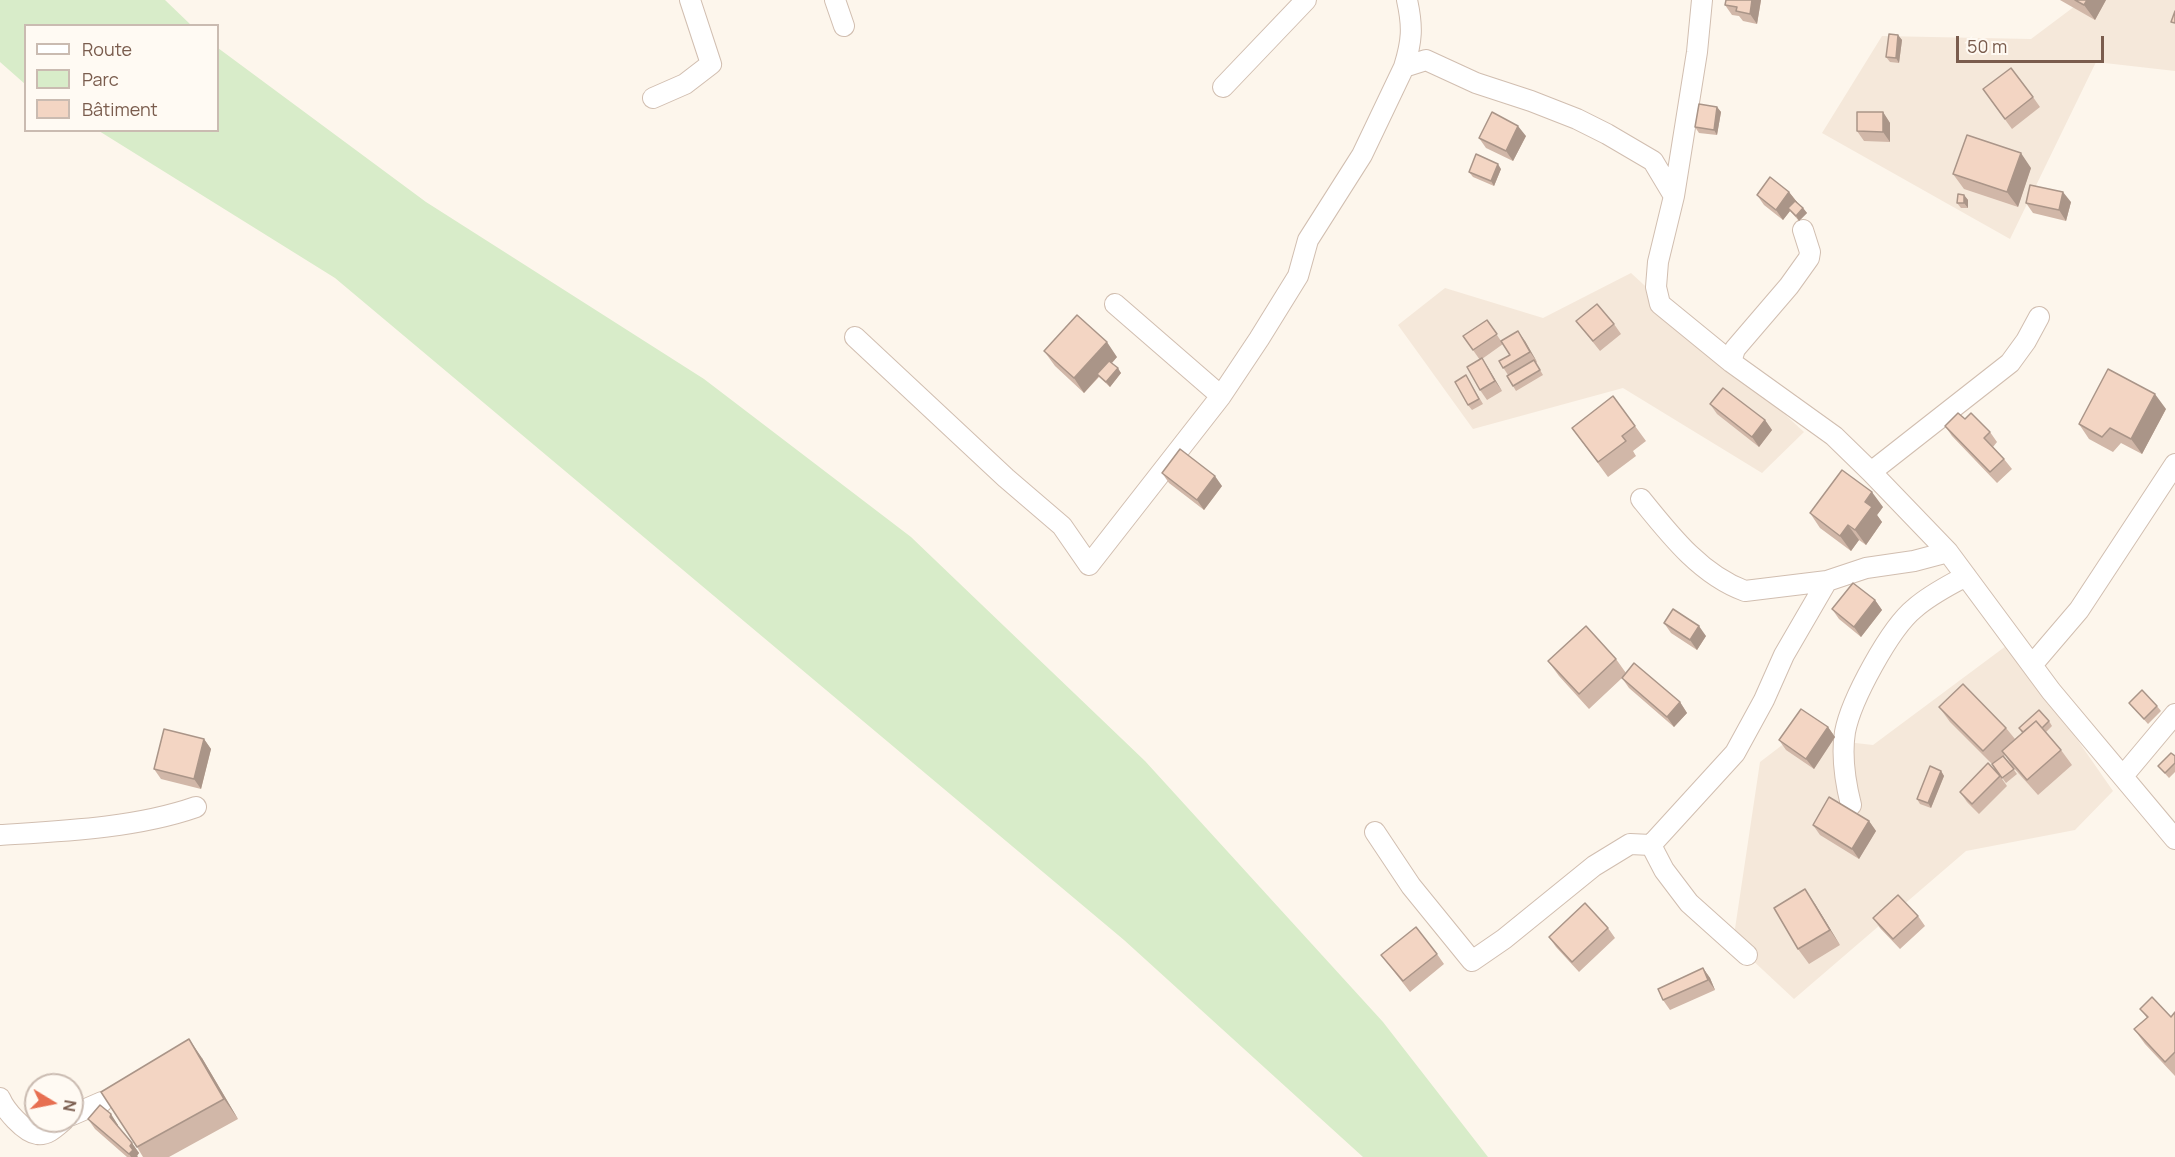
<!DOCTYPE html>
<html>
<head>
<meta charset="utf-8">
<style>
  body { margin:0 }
  #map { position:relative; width:2175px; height:1157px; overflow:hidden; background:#fdf6ec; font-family:Manrope,sans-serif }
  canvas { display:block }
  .legend { position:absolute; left:24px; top:24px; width:195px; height:108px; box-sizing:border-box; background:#fffaf3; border:2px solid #cabbb1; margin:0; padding:8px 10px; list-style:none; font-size:18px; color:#7a5c4d }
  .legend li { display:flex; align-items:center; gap:12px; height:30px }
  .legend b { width:30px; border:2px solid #cabbb1 }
  .north { position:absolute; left:24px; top:1073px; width:60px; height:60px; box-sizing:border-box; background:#fffaf3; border:2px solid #cabbb1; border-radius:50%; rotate:100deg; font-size:16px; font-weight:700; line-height:24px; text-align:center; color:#7a5c4d }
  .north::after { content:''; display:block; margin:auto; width:21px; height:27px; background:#e76f51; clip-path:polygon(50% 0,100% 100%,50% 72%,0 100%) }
  .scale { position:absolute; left:1956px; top:36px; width:148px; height:27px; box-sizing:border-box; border:3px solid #7a5c4d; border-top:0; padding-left:8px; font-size:18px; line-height:21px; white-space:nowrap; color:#7a5c4d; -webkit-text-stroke:4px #fffaf3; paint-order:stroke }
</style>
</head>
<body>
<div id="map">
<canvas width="2175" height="1157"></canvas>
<ul class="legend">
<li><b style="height:8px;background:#fff"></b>Route</li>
<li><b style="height:16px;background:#d8ecc9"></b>Parc</li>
<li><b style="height:16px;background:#f3d5c3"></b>Bâtiment</li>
</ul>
<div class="north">N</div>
<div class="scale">50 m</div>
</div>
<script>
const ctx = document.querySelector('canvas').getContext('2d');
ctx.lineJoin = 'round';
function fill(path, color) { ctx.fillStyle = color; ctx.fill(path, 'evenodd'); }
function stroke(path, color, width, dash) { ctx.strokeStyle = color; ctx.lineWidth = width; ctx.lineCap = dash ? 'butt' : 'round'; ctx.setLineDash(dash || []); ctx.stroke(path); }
fill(new Path2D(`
  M2083,0h92v71l-79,-9 -86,177 -188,-106 60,-97 149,3z
  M1631,273l173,159 -42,41 -139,-85 -150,41 -75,-104 47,-37 98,30z
  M2010,643l103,148 -38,39 -109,21 -172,148 -61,-57 27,-180 34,-26 79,9z`), '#f5e8da');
fill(new Path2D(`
  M0,0h165l26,25 -165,1 -1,58 -25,-22z
  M218,48l208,154 278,177 207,158 234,224 238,261 105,135h-125l-239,-217 -789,-662 -236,-147 119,-1z`), '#d8ecc9');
const minor = new Path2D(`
  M835,0l9,26
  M1702,0l-5,52 -23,144 -16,66 -2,25 4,17 71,58 103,74 37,36 77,80 103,139 124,148
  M1404,67c8,-26 9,-40 3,-67
  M1223,87l83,-87
  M653,98l32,-14 26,-20 -21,-64
  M1115,304l106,92
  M855,337l151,141 56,48 27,39 132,-169 38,-57 39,-63 10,-36 54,-85 42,-88 22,-7 50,23 55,18 46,18 30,15 46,27 21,35
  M1731,362l4,-13 54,-63 20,-28 1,-6 -7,-22
  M1871,472l139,-109 16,-22 13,-24
  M1641,499c29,36 60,76 104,92l82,-10 39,-13 48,-7 34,-9
  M2032,665l47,-55 96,-146
  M2123,776l52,-62
  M1851,805c-6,-24 -10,-48 -6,-73 6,-32 45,-104 70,-124 16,-14 33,-22 51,-32
  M1375,832l36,54 61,75 32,-22 90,-73 36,-22 21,1
  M0,835c64,-4 136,-7 196,-28
  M1747,955l-58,-52 -25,-33 -13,-25 84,-92 29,-53 20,-45 43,-74
  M0,1098c5,12 24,34 37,36 10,2 19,-7 26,-13
  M72,1115l30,-13`);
stroke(minor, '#d1beb0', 22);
stroke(minor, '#fff', 20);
fill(new Path2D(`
  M1761,0l-4,24 -14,-3 -4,-5 -7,-1 -7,-10z
  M2060,0h46l-11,20z
  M1898,35l4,5 -3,23 -9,-1 -4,-5z
  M2033,97l7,10 -28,22 -22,-30z
  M1717,107l4,5 -4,23 -18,-2 -4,-6z
  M1883,112l7,11v19l-26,-1 -7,-10z
  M1526,136l-13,25 -27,-13 -7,-10z
  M2031,168l-13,39 -54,-18 -11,-15z
  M1501,169l-7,17 -21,-9 -4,-5z
  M1789,192l7,9 7,7 4,5 -8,8 -9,-10 -7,9 -19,-15 -7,-10z
  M1964,195l4,5v8h-7l-4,-5z
  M2071,202l-5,19 -33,-8 -7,-10z
  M1487,320l14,21h24l12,21 -1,1 7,12 -27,16 -3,-5 -5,-11 -9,-14 11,-6 -7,-11 -21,15 20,32 -15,9 -7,-10v-30l-17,-24z
  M1576,321l38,3 7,10 -21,17z
  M1044,351l73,6 -5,6 9,10 -11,14 -11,-10 -15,16 -29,-27z
  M1466,375l17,29 -11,6 -4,-5z
  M1710,404l55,16 7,10 -13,17 -42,-33z
  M2166,409l-24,45 -21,-11 -8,9 -24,-13 -10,-15z
  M1965,419l25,13 7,10 -4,5 11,12 8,10 -15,14 -45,-47 -7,-10z
  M1635,426l11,15 -13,10 3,5 -28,21 -36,-49z
  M1162,473l60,13 -18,24 -35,-27z
  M1883,507l-6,8 5,7 -16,23 -7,-5 -8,11 -31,-23 -10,-15z
  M1875,600l7,10 -21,27 -22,-18 -7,-10z
  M1664,623l42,13 -9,14 -26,-17z
  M1616,659l10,14 54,29 7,11 -13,14 -45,-39 -7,-10 -33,31 -30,-33 -11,-15z
  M2129,703l28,3 4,5 -13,13z
  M1939,707l67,21 9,11 7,-6 -3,-5 30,-7 3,5 -6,6 15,18 11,15 -34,30 -26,-29 -7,-11 -1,1 13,18 -11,9 -14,-19 -42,-42z
  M1828,727l7,10 -21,32 -28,-19 -7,-10z
  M204,739l7,10 -10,40 -40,-10 -7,-10z
  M2175,756v16l-6,6 -11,-12z
  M1941,771l3,5 -13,32 -11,-4 -3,-5z
  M2000,776l7,10 -28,28 -12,-12 -7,-10z
  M1869,821l7,10 -17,28 -39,-24 -7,-10z
  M1815,904l25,41 -31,19 -11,-15z
  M1918,916l7,10 -25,23 -20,-21 -7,-10z
  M1608,928l7,10 -36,34 -23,-25 -7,-10z
  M1437,954l7,10 -34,28 -29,-37z
  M1703,968l7,10 5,12 -45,20 -7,-10z
  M2140,1009l31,8 4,-5v64l-30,-32 -11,-15 13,-11z
  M202,1058l36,61 -69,38h-26l-6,-10z
  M88,1119l30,6 -1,1 15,17 7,10 -2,3 1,1h-11l-32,-28z`), '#d1b7a8');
fill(new Path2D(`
  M1752,0h9l-4,24 -7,-10z
  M2087,0h19l-11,20 -11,-15z
  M1898,35l4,5 -3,23 -3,-5z
  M1717,107l4,5 -4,23 -3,-5z
  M1883,112l7,11v19l-7,-10z
  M1518,126l8,10 -13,25 -7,-10z
  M2021,153l10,15 -13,39 -11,-15z
  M1498,164l3,5 -7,17 -3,-5z
  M1789,192l8,10 -9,6 2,3 -7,9 -7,-10z
  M2063,192l8,10 -5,19 -7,-11z
  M1964,195l4,5v8l-4,-5z
  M1803,208l4,5 -8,8 -3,-5z
  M1518,331l7,10 12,21 -7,-10z
  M1107,342l10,15 -17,19 -3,-2 2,2 -15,17 -10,-15z
  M1482,358l7,11 13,22 -7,-10z
  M1118,368l3,5 -11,14 -4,-5z
  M2155,394l11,15 -24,45 -11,-15z
  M1765,420l7,10 -13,17 -7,-10z
  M1215,476l7,10 -18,24 -7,-10z
  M1872,492l11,15 -6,8 5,7 -16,23 -11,-15 10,-28z
  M1848,525l11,15 -8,11 -11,-15z
  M1875,600l7,10 -21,27 -7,-10z
  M1699,626l7,10 -9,14 -7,-10z
  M1680,702l7,11 -13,14 -7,-10z
  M1828,727l7,10 -21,32 -8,-10z
  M204,739l7,10 -10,40 -7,-10z
  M1941,771l3,5 -13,32 -3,-5z
  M1869,821l7,10 -17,28 -7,-10z
  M1805,889l10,15 25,41 -10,-15z
  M1703,968l7,10 5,12 -7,-10z
  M189,1039l13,19 36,61 -14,-20z
  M111,1114l7,11 -1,2 -7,-10z
  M132,1143l7,10 -2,3 1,1h-7l-2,-3 1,-8z`), '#aa9588');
const building = new Path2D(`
  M1726,0h26l-2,14 -14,-3 1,-4 -12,-2z
  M2075,0h12l-3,5z
  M2175,11v12l-4,-1z
  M1889,34l9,1 -2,23 -10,-1z
  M2011,68l22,29 -28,22 -22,-30z
  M1699,104l18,3 -3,23 -19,-3z
  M1492,112l26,14 -12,25 -27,-13z
  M1857,112h26v20l-26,-1z
  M1967,135l54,18 -14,39 -54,-18z
  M1476,154l22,10 -7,17 -22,-9z
  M1770,177l19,15 -13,18 -19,-15z
  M2030,185l33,7 -4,18 -33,-7z
  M1958,194l6,1v8h-7z
  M1795,201l8,7 -7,8 -8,-8z
  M1597,304l17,20 -21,17 -17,-20z
  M1077,315l30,27 -33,36 -30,-27z
  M1487,320l10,14 -24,16 -10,-14z
  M1518,331l12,21 -27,16 -4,-7 11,-6 -9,-14z
  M1482,358l13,23 -15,9 -13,-23z
  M1534,360l6,10 -27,16 -6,-10z
  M1109,361l9,7 -12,14 -9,-8z
  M2108,369l47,25 -24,45 -21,-11 -8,9 -23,-13z
  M1466,375l13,24 -11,6 -13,-23z
  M1723,388l42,32 -13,17 -42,-33z
  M1613,396l22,30 -13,10 4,5 -28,21 -26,-34z
  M1958,413l7,6 6,-6 19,19 -6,6 20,21 -14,13 -45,-46z
  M1180,449l35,27 -18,24 -35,-27z
  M1842,470l30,22 -7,10 7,5 -17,23 -7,-5 -8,11 -30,-23z
  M1853,583l22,17 -21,27 -22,-18z
  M1673,609l26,17 -9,14 -26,-17z
  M1586,626l30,33 -37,35 -31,-33z
  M1634,663l46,39 -13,15 -45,-39z
  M1963,684l43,44 -23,23 -44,-44z
  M2142,690l15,16 -13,13 -15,-16z
  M1801,709l27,18 -22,32 -27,-19z
  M2039,710l10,11 -7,7 -6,-7 -13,11 -4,-4z
  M2036,721l25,29 -34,30 -25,-29z
  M164,729l40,10 -10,40 -40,-10z
  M2171,753l4,3v7l-10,10 -7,-7z
  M2003,756l11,13 -12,9 -10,-14z
  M1988,763l12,13 -28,28 -12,-12z
  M1930,766l11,5 -13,32 -11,-4z
  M1829,797l40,24 -17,28 -39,-24z
  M1805,889l25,41 -32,19 -24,-41z
  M1898,895l20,21 -25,23 -20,-21z
  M1585,903l23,25 -36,34 -23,-25z
  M1416,927l21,27 -34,27 -22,-26z
  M1703,968l5,12 -45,20 -5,-11z
  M2152,997l19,20 4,-5v40l-10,10 -31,-33 14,-12 -8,-8z
  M189,1039l35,60 -87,48 -36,-55z
  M100,1105l11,9 -1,3 22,26 -2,3 3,4 -4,4 -41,-35z`);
fill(building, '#f3d5c3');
stroke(building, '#aa9588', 1.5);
</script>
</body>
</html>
